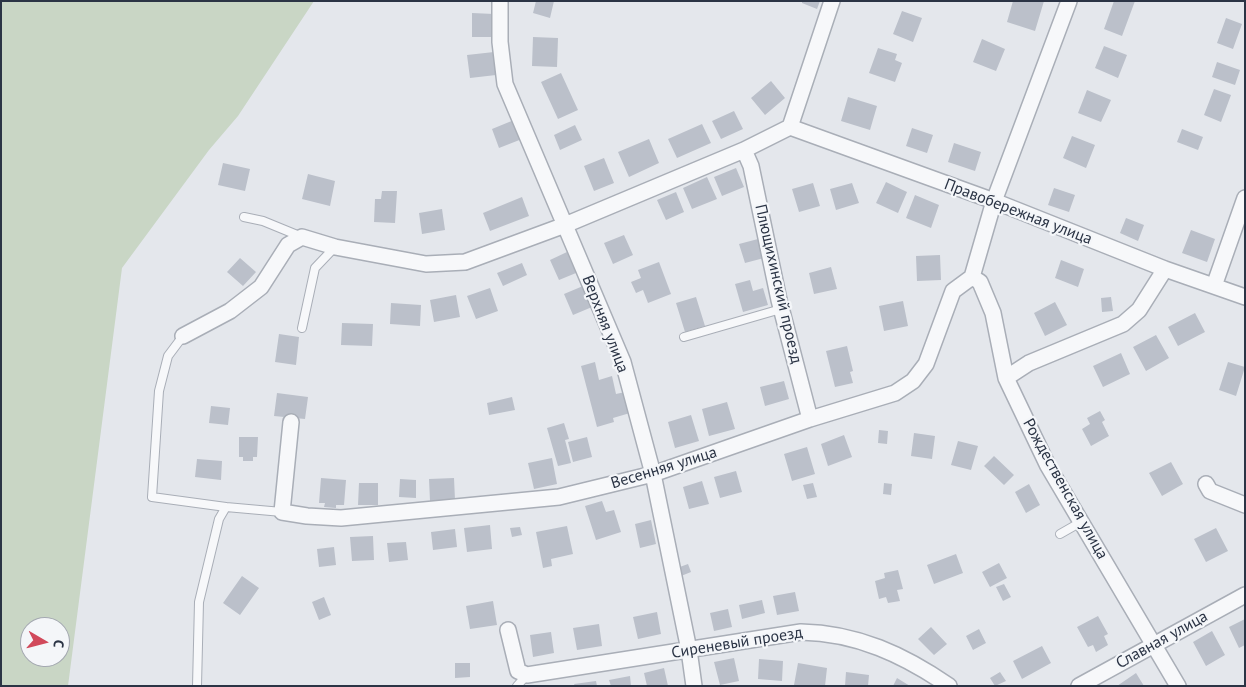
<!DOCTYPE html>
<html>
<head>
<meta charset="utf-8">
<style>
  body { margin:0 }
  #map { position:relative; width:1246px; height:687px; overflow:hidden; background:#e4e7ec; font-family:"PT Sans",sans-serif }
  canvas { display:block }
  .frame { position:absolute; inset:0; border:2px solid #2b3445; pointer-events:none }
  .north { position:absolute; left:20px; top:617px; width:50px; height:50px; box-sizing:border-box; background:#f4f6f9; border:1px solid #a4a8b1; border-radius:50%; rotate:98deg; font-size:14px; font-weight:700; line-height:20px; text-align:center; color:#2b3445 }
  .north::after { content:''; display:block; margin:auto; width:18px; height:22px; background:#d1495b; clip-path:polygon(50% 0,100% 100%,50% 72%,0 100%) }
</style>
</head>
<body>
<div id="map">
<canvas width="1246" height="687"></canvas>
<div class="frame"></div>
<div class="north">С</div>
</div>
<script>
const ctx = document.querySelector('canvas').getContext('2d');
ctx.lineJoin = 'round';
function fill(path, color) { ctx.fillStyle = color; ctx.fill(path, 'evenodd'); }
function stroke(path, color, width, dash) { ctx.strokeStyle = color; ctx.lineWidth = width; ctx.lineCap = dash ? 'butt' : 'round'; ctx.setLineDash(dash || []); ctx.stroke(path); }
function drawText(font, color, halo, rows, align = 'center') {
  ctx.font = font + ' "PT Sans",sans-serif'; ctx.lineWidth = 4.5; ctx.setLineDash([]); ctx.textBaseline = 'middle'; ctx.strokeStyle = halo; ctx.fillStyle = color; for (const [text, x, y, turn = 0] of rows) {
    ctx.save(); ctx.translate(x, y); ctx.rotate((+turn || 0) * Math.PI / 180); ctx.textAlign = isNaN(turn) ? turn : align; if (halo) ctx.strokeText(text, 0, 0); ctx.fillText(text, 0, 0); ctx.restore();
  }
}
fill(new Path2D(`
  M1,1h313l-76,115 -29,34 -87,118 -54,418h-67zM30,627h30v30h-30z`), '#c9d6c5');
fill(new Path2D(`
  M536,1h18l-4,17 -17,-5z
  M802,1h18l-3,8 -15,-6z
  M1013,1h31l-9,30 -28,-9z
  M1114,1h21l-13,35 -18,-7z
  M902,11l20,7 -9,24 -20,-8z
  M472,13l22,1v23h-22z
  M1226,18l16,6 -9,25 -16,-6z
  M533,37l25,1 -1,29 -25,-1z
  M982,39l23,10 -9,22 -23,-9z
  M1104,46l23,9 -9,23 -23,-10z
  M878,48l19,6 -2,6 7,3 -7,19 -26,-9z
  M494,52l2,23 -26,3 -3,-23z
  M1217,62l23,8 -5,15 -23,-8z
  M561,73l17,37 -20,9 -17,-37z
  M771,81l14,17 -20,17 -14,-17z
  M1214,89l17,6 -10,27 -17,-7z
  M1087,90l24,10 -10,22 -23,-9z
  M848,97l29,9 -7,24 -29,-9z
  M734,111l9,18 -22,10 -9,-18z
  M514,120l8,19 -23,9 -7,-19z
  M702,124l9,19 -34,15 -9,-19z
  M575,125l7,15 -22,10 -6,-15z
  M912,128l21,7 -6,18 -21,-7z
  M1182,129l21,8 -5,13 -21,-8z
  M1072,136l23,9 -9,23 -23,-10z
  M649,139l10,24 -30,14 -11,-25z
  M954,143l27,9 -6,19 -27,-9z
  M604,158l10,25 -20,8 -10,-25z
  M223,163l27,6 -5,22 -27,-6z
  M736,168l8,19 -22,9 -8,-19z
  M308,174l27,7 -5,25 -28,-7z
  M707,177l10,22 -25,10 -9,-21z
  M886,182l21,10 -9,21 -22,-10z
  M813,183l7,23 -21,6 -7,-23z
  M852,183l7,20 -23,7 -6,-21z
  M1054,188l21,7 -6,17 -21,-7z
  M382,191h15l-2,32 -21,-1 1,-23h6z
  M676,192l8,20 -18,8 -9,-20z
  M915,195l24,10 -8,23 -25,-10z
  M522,197l7,19 -39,15 -7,-18z
  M442,209l3,21 -23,4 -3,-21z
  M1126,218l18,7 -6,16 -18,-8z
  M1191,230l24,9 -8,23 -25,-9z
  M624,235l9,20 -20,9 -9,-21z
  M758,239l6,19 -19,5 -6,-19z
  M567,252l9,21 -17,7 -9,-20z
  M940,255l1,25 -24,1 -1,-25z
  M240,258l16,14 -13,14 -16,-14z
  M1061,260l23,9 -6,18 -23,-9z
  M659,262l12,32 -23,9 -5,-13 -7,3 -5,-11 10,-4 -3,-8z
  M522,263l5,12 -24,11 -6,-13z
  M831,267l6,22 -23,5 -5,-21z
  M750,280l3,11 10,-3 5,17 -25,7 -8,-28z
  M583,286l9,21 -19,8 -9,-21z
  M490,288l8,23 -22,8 -9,-23z
  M456,295l4,22 -26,5 -4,-22z
  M696,297l9,29 -20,6 -9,-29z
  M1111,297l2,14 -11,1 -1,-14z
  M903,301l5,25 -24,5 -5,-25z
  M1055,302l12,23 -22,11 -11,-23z
  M391,303l30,2 -1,21 -30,-2z
  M1195,313l10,19 -27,14 -10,-19z
  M342,323l31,1 -1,22 -31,-1z
  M279,334l20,3 -3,28 -21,-3z
  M1156,335l13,23 -23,13 -13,-24z
  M847,346l6,25 -3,1 3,11 -18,4 -9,-36z
  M1121,353l9,21 -27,13 -10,-21z
  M595,362l4,18 13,-4 4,18 9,-2 5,21 -17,5 1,4 -17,5 -16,-61z
  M1228,362l17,5 -9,29 -17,-6z
  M784,381l5,18 -24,7 -5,-19z
  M277,393l31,4 -3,22 -31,-3z
  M512,397l3,13 -26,5 -2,-12z
  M727,402l8,27 -26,7 -7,-27z
  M211,406l19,2 -2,17 -19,-2z
  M1100,411l5,9 -3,2 7,14 -18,10 -9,-17 8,-5 -3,-6z
  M691,415l8,26 -24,7 -7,-26z
  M564,423l5,16 -4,1 6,23 -13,3 -11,-38z
  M879,430l9,1 -1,13 -9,-1z
  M914,433l21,3 -3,23 -21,-3z
  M844,435l8,22 -24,9 -7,-22z
  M239,437h19l-1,20h-4v4h-10v-4h-4z
  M587,437l5,20 -19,5 -5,-20z
  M958,441l20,5 -7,24 -20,-5z
  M807,447l8,27 -23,7 -8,-27z
  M994,456l20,19 -10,10 -20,-19z
  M552,458l5,26 -23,5 -6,-26z
  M197,459l25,2 -1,19 -26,-3z
  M1171,462l12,22 -21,12 -13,-23z
  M736,471l6,21 -22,6 -6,-21z
  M321,478l25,2 -2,25h-8v3l-12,-1 1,-4h-6z
  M454,478l1,22 -25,1 -1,-22z
  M400,479l16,1v18l-17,-1z
  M702,481l7,23 -20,5 -6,-22z
  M359,483h19v22h-20z
  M813,483l4,14 -10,2 -4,-14z
  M884,483l8,1 -1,11 -8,-1z
  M1029,484l11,21 -14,8 -11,-21z
  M602,501l4,11 8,-2 7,22 -25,8 -11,-34z
  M651,520l5,24 -16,4 -5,-24z
  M490,525l2,24 -25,3 -3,-24z
  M567,526l6,28 -22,5 1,7 -9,2 -7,-36z
  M520,527l2,8 -10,2 -2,-9z
  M1216,528l12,23 -22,11 -12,-23z
  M455,529l2,18 -24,3 -2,-18z
  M373,536l1,24 -22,1 -2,-24z
  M406,542l2,18 -19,2 -2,-19z
  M334,547l2,18 -17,2 -2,-18z
  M956,554l7,19 -29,11 -7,-19z
  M999,563l8,15 -17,9 -8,-15z
  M688,564l3,8 -10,4 -4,-8z
  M898,570l5,19 -6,1 3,11 -12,2 -2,-6 -7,2 -4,-18 10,-3 -1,-5z
  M242,576l17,12 -19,27 -17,-12z
  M1004,584l7,13 -8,4 -7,-14z
  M795,592l4,19 -22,4 -4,-19z
  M324,597l7,18 -12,5 -7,-18z
  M762,600l3,13 -23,6 -3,-14z
  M493,601l4,24 -27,4 -4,-23z
  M728,609l4,18 -18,4 -4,-18z
  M657,612l4,22 -23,5 -5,-22z
  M1098,616l10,18 -4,2 4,9 -12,7 -3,-7 -5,2 -11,-20z
  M1245,619v26l-6,3 -10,-21z
  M599,624l3,22 -25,4 -4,-22z
  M931,627l16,17 -13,11 -16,-16z
  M979,629l7,14 -13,7 -7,-14z
  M1212,631l13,24 -19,11 -13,-24z
  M551,632l3,21 -21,4 -3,-22z
  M1042,646l9,17 -29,16 -9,-18z
  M734,658l5,23 -19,4 -6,-23z
  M759,659l24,2 -1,20 -24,-2z
  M455,663h15v14l-15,1z
  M798,663l29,5 -2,18 -31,-1z
  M664,668l4,18h-21l-3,-13z
  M846,672l23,3 -1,11h-23z
  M1000,672l6,9 -11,5 -5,-8z
  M1136,673l8,13h-27z
  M630,676l1,10h-20l-2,-6z
  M897,678l13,8h-17z
  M596,681l1,5h-22l-1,-2z`), '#bbc0ca');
const service = new Path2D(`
  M244,217l19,4 39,16
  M302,328l13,-60 20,-21
  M183,336l-15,20 -9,35 -7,106 74,10
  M684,337l97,-28
  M1060,534l21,-12
  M197,686l2,-84 20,-83 7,-12 56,5
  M517,686l10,-11`);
const minor = new Path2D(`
  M500,1v41l5,42 118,278 30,112 36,176 5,36
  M1069,1l-75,200 -22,76 8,5 13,31 13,65 42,88 130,220
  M790,127l204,74 171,68 80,28
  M790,127l42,-126
  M744,150l7,16 28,134 31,119
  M1214,286l31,-88
  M183,336l47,-25 31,-24 27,-42 14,-8 33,10 91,17 39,-2 100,-37 179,-75 46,-23
  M1006,378l23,-15 94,-39 16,-14 26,-41
  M291,422l-9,90 25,4 34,2 218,-21 94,-23 157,-55 85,-26 18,-12 13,-17 27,-73 19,-14
  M1206,484l4,7 35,14
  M508,630l10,41 9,4 274,-43c56,1 103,23 148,54
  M1079,686l166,-91`);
stroke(service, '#a9aeb7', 10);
stroke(minor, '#a9aeb7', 18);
stroke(service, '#f7f8fa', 8);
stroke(minor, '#f7f8fa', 15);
drawText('16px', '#2b3445', '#f4f6f9', [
  ["Правобережная улица",1018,212,21],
  ["Плющихинский проезд",778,284,77],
  ["Верхняя улица",605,324,69],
  ["Весенняя улица",664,468,-17],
  ["Рождественская улица",1065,489,61],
  ["Славная улица",1162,640,-29],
  ["Сиреневый проезд",737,643,-9]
]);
</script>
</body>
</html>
